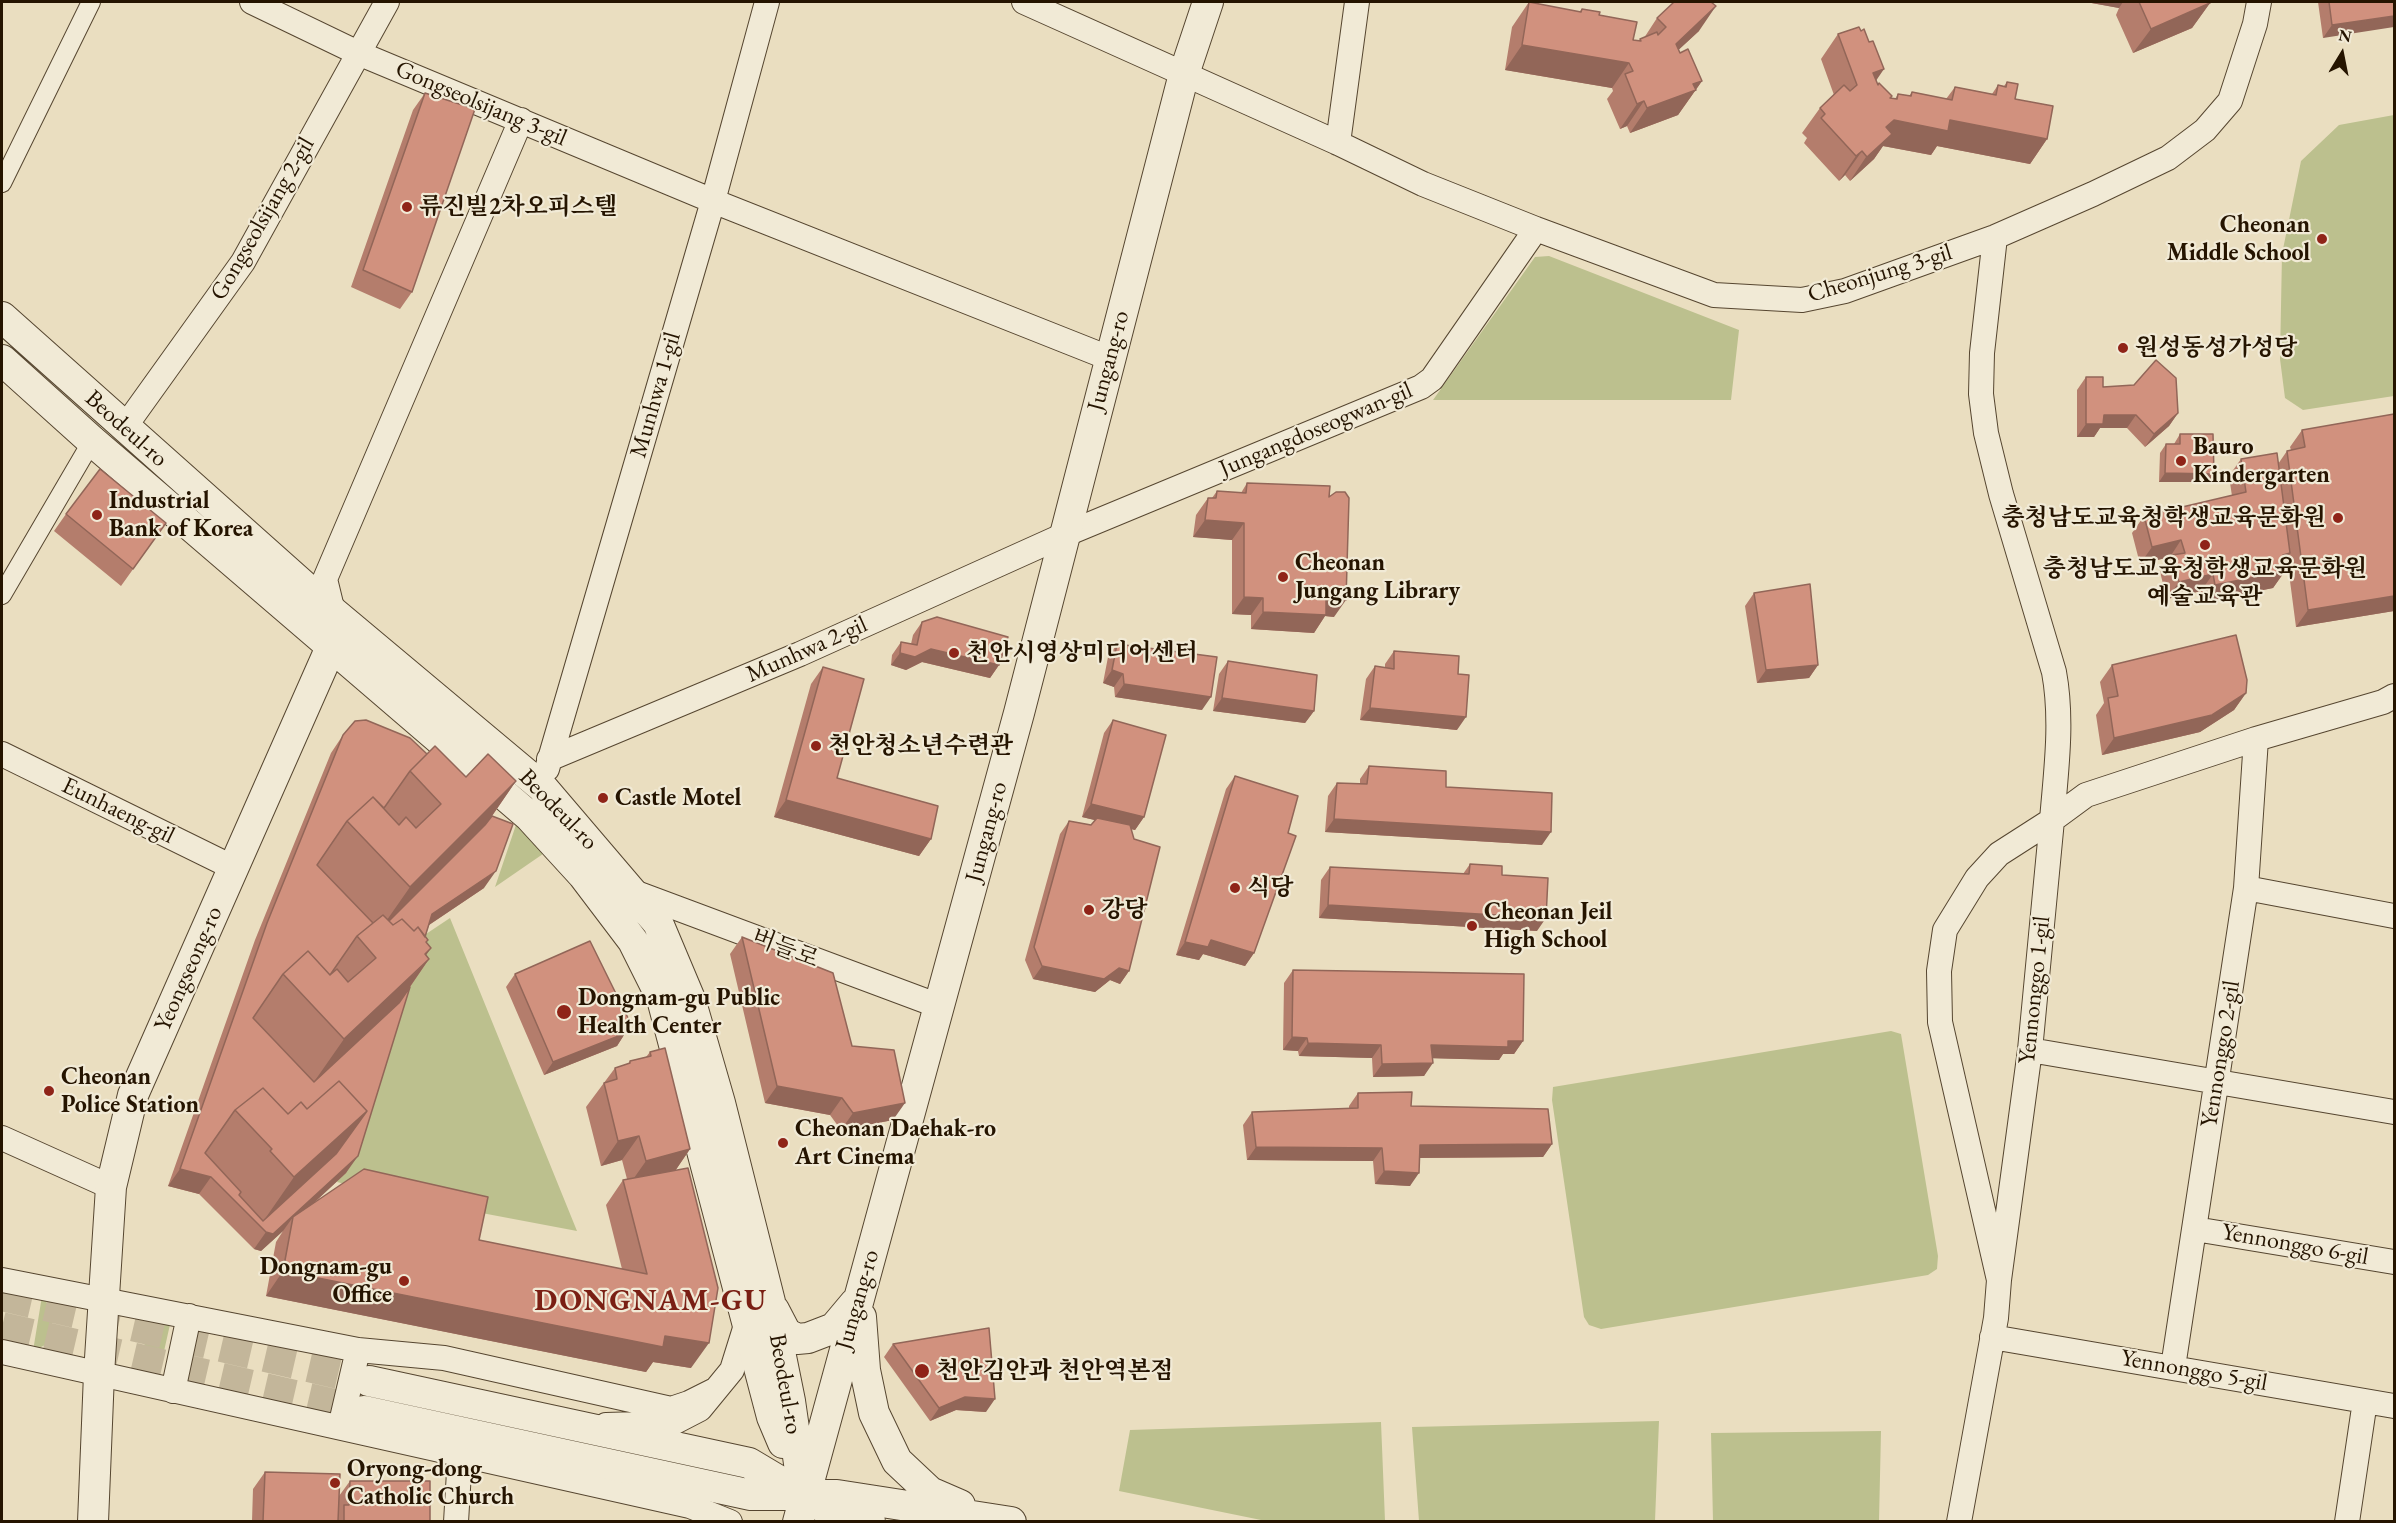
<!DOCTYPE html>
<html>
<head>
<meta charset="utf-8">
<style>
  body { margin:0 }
  #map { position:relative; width:2396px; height:1523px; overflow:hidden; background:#eadec0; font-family:"EB Garamond",serif }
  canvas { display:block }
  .frame { position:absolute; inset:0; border:3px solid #251400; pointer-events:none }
  .north { position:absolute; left:2312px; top:24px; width:60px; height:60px; -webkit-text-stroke:4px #f1ead6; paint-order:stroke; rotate:10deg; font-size:16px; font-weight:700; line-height:24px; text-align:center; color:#251400 }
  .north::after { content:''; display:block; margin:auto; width:21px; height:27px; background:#251400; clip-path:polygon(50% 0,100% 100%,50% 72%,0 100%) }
</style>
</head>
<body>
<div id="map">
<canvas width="2396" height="1523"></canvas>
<div class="frame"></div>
<div class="north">N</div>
</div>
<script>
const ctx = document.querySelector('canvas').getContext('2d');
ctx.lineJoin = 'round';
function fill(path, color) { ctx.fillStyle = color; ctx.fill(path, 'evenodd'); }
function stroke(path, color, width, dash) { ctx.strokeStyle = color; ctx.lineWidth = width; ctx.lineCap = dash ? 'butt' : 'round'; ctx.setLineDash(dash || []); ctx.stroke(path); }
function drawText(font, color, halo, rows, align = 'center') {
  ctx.font = font + ' "EB Garamond","Noto Serif KR",serif'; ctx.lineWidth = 4.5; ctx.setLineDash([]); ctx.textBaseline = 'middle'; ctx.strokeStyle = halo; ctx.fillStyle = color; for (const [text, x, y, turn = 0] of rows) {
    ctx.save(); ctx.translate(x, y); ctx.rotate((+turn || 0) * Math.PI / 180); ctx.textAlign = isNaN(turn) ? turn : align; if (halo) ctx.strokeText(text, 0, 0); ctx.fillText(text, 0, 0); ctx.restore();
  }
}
fill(new Path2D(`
  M2394,115v281l-91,14 -18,-12 -5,-39 2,-105 19,-93 38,-36z
  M1549,256l190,74 -8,70h-298l102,-143z
  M521,810l35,35 -61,42z
  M450,918l127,313 -180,-34 -60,-15 86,-246z
  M1891,1031l10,3 37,222 -1,13 -9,6 -327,54 -12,-4 -5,-8 -32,-217 1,-13z
  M42,1296c13,15 12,31 5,48l-14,7z
  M166,1319l5,1 -13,58c-13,-11 -20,-38 -5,-52 3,-3 9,-5 13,-7z
  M1659,1421l-4,100h-236l-7,-94z
  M1381,1422l4,99h-119l-147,-30 11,-61z
  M1881,1431l-2,90h-166l-2,-88z`), '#bcc08e');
stroke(new Path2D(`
  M2,1296l367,85
  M2,1327l362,84`), '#c3b69a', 30, [30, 15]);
const pedestrian = new Path2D(`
  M2,183l89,-181
  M2,595l90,-154`);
const minor = new Path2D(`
  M252,2l106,51 355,148 396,157
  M1024,2l314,141 85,41 113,45 178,66 88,5 43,-9 150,-54 98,-43 75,-36 37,-28 25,-29 25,-77 4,-22
  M1338,143l19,-141
  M1995,237l-13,116 -1,41 5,39 15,61 53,178c9,49 2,99 -2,148l-53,34 -22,24 -32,52 -6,41 1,51 59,258
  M124,428l119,-166 144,-260
  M333,612l-8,-33 196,-459
  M2,754l232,114
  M549,759l251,-105 264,-119 357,-148 11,-8 104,-150
  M547,769l166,-568 54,-199
  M2246,888l148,28
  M631,891l308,115
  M2030,1050l364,62
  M2,1138l109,49
  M2195,1229l199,33
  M2,1280l356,70 86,8 227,51 18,-6 26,-13
  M1992,1337l402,69
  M2,1352l688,154 40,16
  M2173,1367l73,-479 10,-149
  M173,1391l16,-75
  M606,1425l67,-2 27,-14 32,-39 15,-48
  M340,1427l18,-77
  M456,1522l4,-67
  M1959,1522l37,-204 3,-38 31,-230 22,-230 34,-25 170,-56 127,-37 11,-6
  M2347,1522l18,-121`);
const tertiary = new Path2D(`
  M2,317l331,295 209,175 116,136 32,76 30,104 50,199 20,99 12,83
  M2,360l90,81 437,375 54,59 50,66 29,58 110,418 11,26
  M774,1310l12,23 11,6 11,-1 26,-10 21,-25
  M861,1317l4,53 9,43 23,48 33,31 30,13
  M369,1381l380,82 89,53 32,6
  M364,1411l387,84h86l174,27
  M93,1522l6,-148 12,-187 22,-92 198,-448 1,-20
  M798,1522l221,-809 165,-639 24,-72`);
stroke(pedestrian, '#564630', 20);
stroke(minor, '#564630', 26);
stroke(tertiary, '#564630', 32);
stroke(pedestrian, '#f1ead6', 18);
stroke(minor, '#f1ead6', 24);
stroke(tertiary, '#f1ead6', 30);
fill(new Path2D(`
  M1529,2l50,10 3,-3 17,6 34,25 6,1 1,-2 4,-1 13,-20 42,13 -21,19 24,31 -24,34 -48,18 -3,-7 -7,3 -13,-30 6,-8 -1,-3 -107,-18 7,-43z
  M2086,2h123l1,1 -18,25 -59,25 -17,-38 3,-7z
  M2318,2h76l-71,36z
  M1838,34l38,46 2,5 13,13 4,1 3,-5 11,2 3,-4 34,7 9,-12 37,7 6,-9 6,1 3,-4 8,17 32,40 -17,25 -93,-18 -6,9 -48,-9 -9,13 -24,22 -5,-6 -6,6 -35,-38 3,-5 -5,-5 18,-25 14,-13 -13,-36z
  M425,93l-13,199 -12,17 -49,-22 62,-177z
  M2086,377l17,10 75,26 -9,13 -24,21 -18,-19h-27l-6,9h-17v-47z
  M2302,430l92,181 -98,16 -9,-69 -3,4 1,9 -12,17 -70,14 -2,-11 -34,8 -7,-27 10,-14v-1l-30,7 -8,-31 12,-17 88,-20 -3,-20 12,-17 37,5 9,-13 4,-1 -1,-3z
  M2180,434l34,40 -6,8h-49l1,-29 6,-9h8z
  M1247,483l82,14 5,120 -9,-1 -11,17 -63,-4v-14l-19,-1v-74l-39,-3 3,-22 12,-17h4l5,-7 24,2z
  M66,514l100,9 -45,63 -67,-55z
  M1754,593l64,72 -9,13 -52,5 -12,-77z
  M922,622l77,43 -9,13 -68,-16 -16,8 -15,-5 1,-10 9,-13 10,2 2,-9z
  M1117,644l85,66 -87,-13 -1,-10 -11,-4 5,-26z
  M1394,651l63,79 -97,-10 6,-41 9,-13 10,2v-4z
  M1228,661l86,50 -9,12 -92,-12 6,-37z
  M2112,665l134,28 -12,17 -34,22 -98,23 -6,-40 8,-12 -4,-21z
  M823,667l14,111 94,61 -12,17 -145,-39 37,-133z
  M1113,720l31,97 -9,13 -4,-1 -2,142 -9,13 -10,-4 -15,12 -62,-13 -8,-19 35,-126 9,-13 22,4 4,-5 -13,-3 22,-84z
  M343,735l84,19 39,23 50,4 -24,35 -8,72 -55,37 -4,12 1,5v13l3,4 -19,28 -64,186 -31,29 164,38 143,29 -16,-64 17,-25 4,-1 -5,-19 -21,6 -15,-59 29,-39 13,-4 2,-3 16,-4 4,-5 40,97 -15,22 16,197 -38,-6 -7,10 -380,-76 10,-54 7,-11 -22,20 -7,-2 -55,-55 -31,-8 87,-246 76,-187z
  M1369,766l77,21 96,58 -217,-13 3,-36 9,-13 23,1v-5z
  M1235,776l19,177 -9,13 -42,-12 -4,6 -23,-5 50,-166z
  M1470,864l32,11 35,56 -218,-13 2,-38 9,-13 133,7z
  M742,937l110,109 41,74 -52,10 -11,-15 -65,-12 -35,-149z
  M1293,970l230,71 -9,13h-11l-4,6 -66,-2 -9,18 -51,1 -1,-19 -73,-2 -1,-5 -15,-1 1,-67z
  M515,974l116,50 -14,22 -73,29 -38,-88z
  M1358,1093l53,13 141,38 -9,13 -124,1 -9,28 -35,-2 -2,-23 -126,-1 -4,-35 9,-13 97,-3v-3z
  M893,1344l93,68 -30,-2 -26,11 -46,-64z
  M265,1472l74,24 11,-15 80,40h-178l1,-32z`), '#b47d6c');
fill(new Path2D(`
  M2086,2h37l-4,6z
  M2210,3l-18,25 -59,25 18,-24z
  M1716,6l-17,25 -41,38 18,-25z
  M2394,16v11l-71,11 9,-13z
  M1522,45l107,18 -17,25 -107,-18z
  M1884,69l-17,25 6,-21z
  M1702,81l-24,34 -48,18 17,-25 46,-24z
  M1644,101l-17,25 -7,3 17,-25z
  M1894,120h56l97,19 -17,25 -93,-18 -6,9 -48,-9 -9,13 -24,22 36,-54z
  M1862,151l-17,24 -6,6 17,-25z
  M2178,413l-9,13 -24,21 9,-13z
  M2104,415h32l-9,13h-27l-6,9h-17l9,-13z
  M2165,473l49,1 -6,8h-49z
  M1205,520l39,3 -12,17 -39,-3z
  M2181,540l-11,17 -30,7 12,-17z
  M2290,553l-12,17 5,-15z
  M2285,571l-12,17 -70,14 12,-17z
  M2213,574l-12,17 -34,8 12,-17z
  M2394,596v15l-98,16 12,-17z
  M1244,597l19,1 -12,17 -19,-1z
  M1326,598l20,2 -12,17 -9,-1 -11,17 -63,-4 12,-17z
  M931,649l68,16 -9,13 -68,-16 -16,8 -15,-5 9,-12z
  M1818,665l-9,13 -52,5 9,-13z
  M1112,670l11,4 -9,13 -11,-4z
  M1124,684l87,13 -9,13 -87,-13z
  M2246,693l-12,17 -34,22 -98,23 12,-17z
  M1222,698l92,13 -9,12 -92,-12z
  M1370,708l96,9 -9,13 -97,-10z
  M516,781l-42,61 -106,105 42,-60z
  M786,800l145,39 -12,17 -145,-39z
  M1091,804l53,13 -9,13 -53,-13z
  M1334,819l217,13 -9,13 -217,-13z
  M496,871l-12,17 -64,43 12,-17z
  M1328,905l218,13 -9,13 -218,-13z
  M1211,940l43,13 -9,13 -42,-12 -4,6 -23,-5 9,-13z
  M431,948l-19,28 17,-17 -42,61 -85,79 42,-60 81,-85z
  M1042,966l77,2 10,3 -9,13 -10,-4 -15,12 -62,-13z
  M631,1024l-14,22 -73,29 9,-13z
  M1292,1037l15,1 -9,13 -15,-1z
  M1508,1041h15l-9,13h-11l-4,6 -77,-2 9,-13z
  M1308,1043l73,2 -9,13 -73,-2z
  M1433,1063l-9,13 -51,1 9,-13z
  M777,1086l65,12 -12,17 -65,-12z
  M905,1103l-12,17 -52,10 12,-17z
  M367,1111l-43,60 -64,55 34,-49z
  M639,1136l-17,24 -21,6 17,-25z
  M1552,1144l-9,13 -132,1 9,-13z
  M1256,1147l126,1 -9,13 -126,-1z
  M690,1149l-17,25 -44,11 17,-24z
  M358,1156l-12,17 -54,50 1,-6 -10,14 -22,20 -7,-2 12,-17z
  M180,1169l31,8 -12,17 -31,-8z
  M1384,1171l35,2 -9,13 -35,-2z
  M283,1271l382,65 44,7 -18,25 -38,-6 -7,10 -380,-76z
  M965,1397l30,2 -9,13 -30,-2 -26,11 9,-13z`), '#926658');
const building = new Path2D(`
  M1529,2l52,10 1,-3 18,3 -1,3 38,7 -4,18 8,1 -1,-2 17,-7 1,3 8,-8 -9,-9 17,-16h37l5,4 -40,38 4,9 8,-4 14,32 -9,3 3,6 -49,18 -3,-7 -7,3 -12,-30 8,-3 -4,-8 -107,-18z
  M2139,2h70l1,1 -59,26z
  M2329,2h65v14l-62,9z
  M1859,27l2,4 3,-2 5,13 4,-1 11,28 -11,4 5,12 1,-2 13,13 -2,2 7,1 1,-5 13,2 1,-4 40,8 3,-13 41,8 2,-10 8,2 1,-5 11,2 -3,15 38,7 -6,33 -97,-19 -2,11 -54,-11 -8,7 6,7 -25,23 -5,-6 -6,5 -35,-38 4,-4 -5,-6 24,-23 6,6 7,-6 -19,-51z
  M425,93l50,16 -63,183 -49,-22z
  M2156,360l20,18 2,35 -24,21 -18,-19h-32l-1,9h-17v-47h17v10l31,-2z
  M2394,414v182l-86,14 -21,-159 18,-4 -3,-17z
  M2180,434h33l1,40 -49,-1 1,-29h14z
  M2277,453l13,100 -7,2 2,16 -70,14 -2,-11 -34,8 -7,-27 13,-2 -4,-13 -29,7 -8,-31 102,-24 -5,-33z
  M100,469l66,54 -33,46 -67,-55z
  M1247,483l83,3 -1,11 7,-5h9l4,6 -3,102 -20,-2v17l-63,-3v-14l-19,-1v-74l-39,-3 3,-22h8l1,-7 29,2z
  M1810,584l8,81 -52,5 -12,-77z
  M937,617l71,20 -9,28 -68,-16 -16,8 -15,-4 1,-11 16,3 5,-23z
  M2236,635l11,45 -1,13 -34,22 -98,23 -6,-40 10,-2 -6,-31z
  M1117,644l100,13 -6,40 -87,-13 -1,-10 -11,-4z
  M1394,651l65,5 -1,18 11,1 -3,42 -96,-9 5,-42 19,3z
  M1228,661l89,14 -3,36 -92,-13z
  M823,667l41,12 -27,99 101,28 -7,33 -145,-39z
  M366,720l44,18 17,16 -17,17 -26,37 -11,-11 -26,24 -30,44 56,58 -16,13 -27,39 -22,-24 -25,23 -30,44 61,64 85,-79 11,-16 -52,169 -85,78 -7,-2 -55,-55 -31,-8 87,-246 76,-188 12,-14zM339,1081l28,30 -31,43 -73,67 -24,-26 2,-3 -36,-39 30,-43 28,-22 25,26 13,-12 6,7z
  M1113,720l53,15 -22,82 -53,-13z
  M435,746l31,31 22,-23 28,27 -106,106 -63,-66 26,-24 26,28 7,-8 10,11 25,-24 -31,-33z
  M1369,766l77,5v16l106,6 -1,39 -217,-13 3,-36 30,1z
  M1235,776l63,20 -10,37 8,3 -42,117 -43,-13 -3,7 -23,-5z
  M492,816l21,8 -17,47 -64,43 -7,23 -7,-10 -4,4 -12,-12 -9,6 -4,-4 96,-96z
  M1097,818l33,7 4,14 26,8 -31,124 -10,-3 -15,11 -62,-13 -8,-19 35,-126 22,4z
  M1470,864l32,2v9l46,3 -2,40 -218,-13 2,-38 139,7z
  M383,915l10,10 9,-6 12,12 4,-4 10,13 -2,2 5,6 -6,6 4,5 -85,80 -61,-65 25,-23 22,24 7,-6 11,13 28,-24 -19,-22z
  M742,937l91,36 19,73 42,4 11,53 -52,10 -11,-15 -65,-12z
  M590,941l41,83 -7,4 2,5 -73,29 -38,-88z
  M1293,970l231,4 -1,67h-15v6l-77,-2 2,18 -51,1 -1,-19 -73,-2 -1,-5 -15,-1z
  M665,1048l25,101 -44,12 -7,-25 -21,5 -14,-58 13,-4 -2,-11 15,-5v-2l21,-5 -1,-4z
  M339,1081l28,30 -73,66 -24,-26 2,-2 -37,-39 28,-22 25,26 13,-12 6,7z
  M1412,1092l-1,14 137,3 4,35 -132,1 -1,28 -35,-2 -2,-23 -126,-1 -4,-35 106,-4v-15z
  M688,1168l30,120 -9,55 -44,-7 -2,11 -380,-76 10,-54 71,-48 124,28 -9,43 168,34 -24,-94z
  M989,1328l6,71 -30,-2 -26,11 -46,-64z
  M265,1472l75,2 -2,47h-75z
  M350,1481h80v40h-86v-16h5z`);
fill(building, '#d1917e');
stroke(building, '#926658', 1.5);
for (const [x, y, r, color] of [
  [407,207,6,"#8f2418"],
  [2322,239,6,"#8f2418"],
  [2123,348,6,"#8f2418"],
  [2181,461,6,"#8f2418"],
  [97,515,6,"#8f2418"],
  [2338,518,6,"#8f2418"],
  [2205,545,6,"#8f2418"],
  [1283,577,6,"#8f2418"],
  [954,653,6,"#8f2418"],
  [816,746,6,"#8f2418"],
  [603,798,6,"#8f2418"],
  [1235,888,6,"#8f2418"],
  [1089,910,6,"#8f2418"],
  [1472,926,6,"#8f2418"],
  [564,1012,8,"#8f2418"],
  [49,1091,6,"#8f2418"],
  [783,1143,6,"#8f2418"],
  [404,1281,6,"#8f2418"],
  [922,1371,8,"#8f2418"],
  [335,1483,6,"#8f2418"]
]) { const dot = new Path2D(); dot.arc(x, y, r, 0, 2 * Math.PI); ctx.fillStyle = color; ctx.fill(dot); stroke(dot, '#f1ead6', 2); }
drawText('24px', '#251400', '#f1ead6', [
  ["Gongseolsijang 3-gil",481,104,23],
  ["Gongseolsijang 2-gil",263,219,-60],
  ["Cheonjung 3-gil",1880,274,-17],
  ["Jungang-ro",1109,361,-75],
  ["Munhwa 1-gil",656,395,-74],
  ["Beodeul-ro",126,429,42],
  ["Jungangdoseogwan-gil",1316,430,-23],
  ["Munhwa 2-gil",807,650,-24],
  ["Beodeul-ro",558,810,46],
  ["Eunhaeng-gil",118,811,26],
  ["Jungang-ro",987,832,-75],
  ["버들로",785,949,21],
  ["Yeongseong-ro",189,969,-66],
  ["Yennonggo 1-gil",2035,990,-84],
  ["Yennonggo 2-gil",2221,1054,-81],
  ["Yennonggo 6-gil",2295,1245,10],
  ["Jungang-ro",858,1300,-74],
  ["Yennonggo 5-gil",2194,1371,10],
  ["Beodeul-ro",785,1384,80]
]);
drawText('bold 24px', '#251400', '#f1ead6', [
  ["류진빌2차오피스텔",419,207],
  ["Cheonan",2310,225,"right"],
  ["Middle School",2310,253,"right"],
  ["원성동성가성당",2135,348],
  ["Bauro",2193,447],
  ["Kindergarten",2193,475],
  ["Industrial",109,501],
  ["Bank of Korea",109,529],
  ["충청남도교육청학생교육문화원",2326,518,"right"],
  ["Cheonan",1295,563],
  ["Jungang Library",1295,591],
  ["충청남도교육청학생교육문화원",2205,569,"center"],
  ["예술교육관",2205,597,"center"],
  ["천안시영상미디어센터",966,653],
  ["천안청소년수련관",828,746],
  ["Castle Motel",615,798],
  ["식당",1247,888],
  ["강당",1101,910],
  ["Cheonan Jeil",1484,912],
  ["High School",1484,940],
  ["Dongnam-gu Public",578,998],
  ["Health Center",578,1026],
  ["Cheonan",61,1077],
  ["Police Station",61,1105],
  ["Cheonan Daehak-ro",795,1129],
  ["Art Cinema",795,1157],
  ["Dongnam-gu",392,1267,"right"],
  ["Office",392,1295,"right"],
  ["천안김안과 천안역본점",936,1371],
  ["Oryong-dong",347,1469],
  ["Catholic Church",347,1497]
], 'left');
ctx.letterSpacing = '1.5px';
drawText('bold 30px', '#7a1f14', '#f1ead6', [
  ["DONGNAM-GU",651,1302]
]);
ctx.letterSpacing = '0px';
</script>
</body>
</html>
